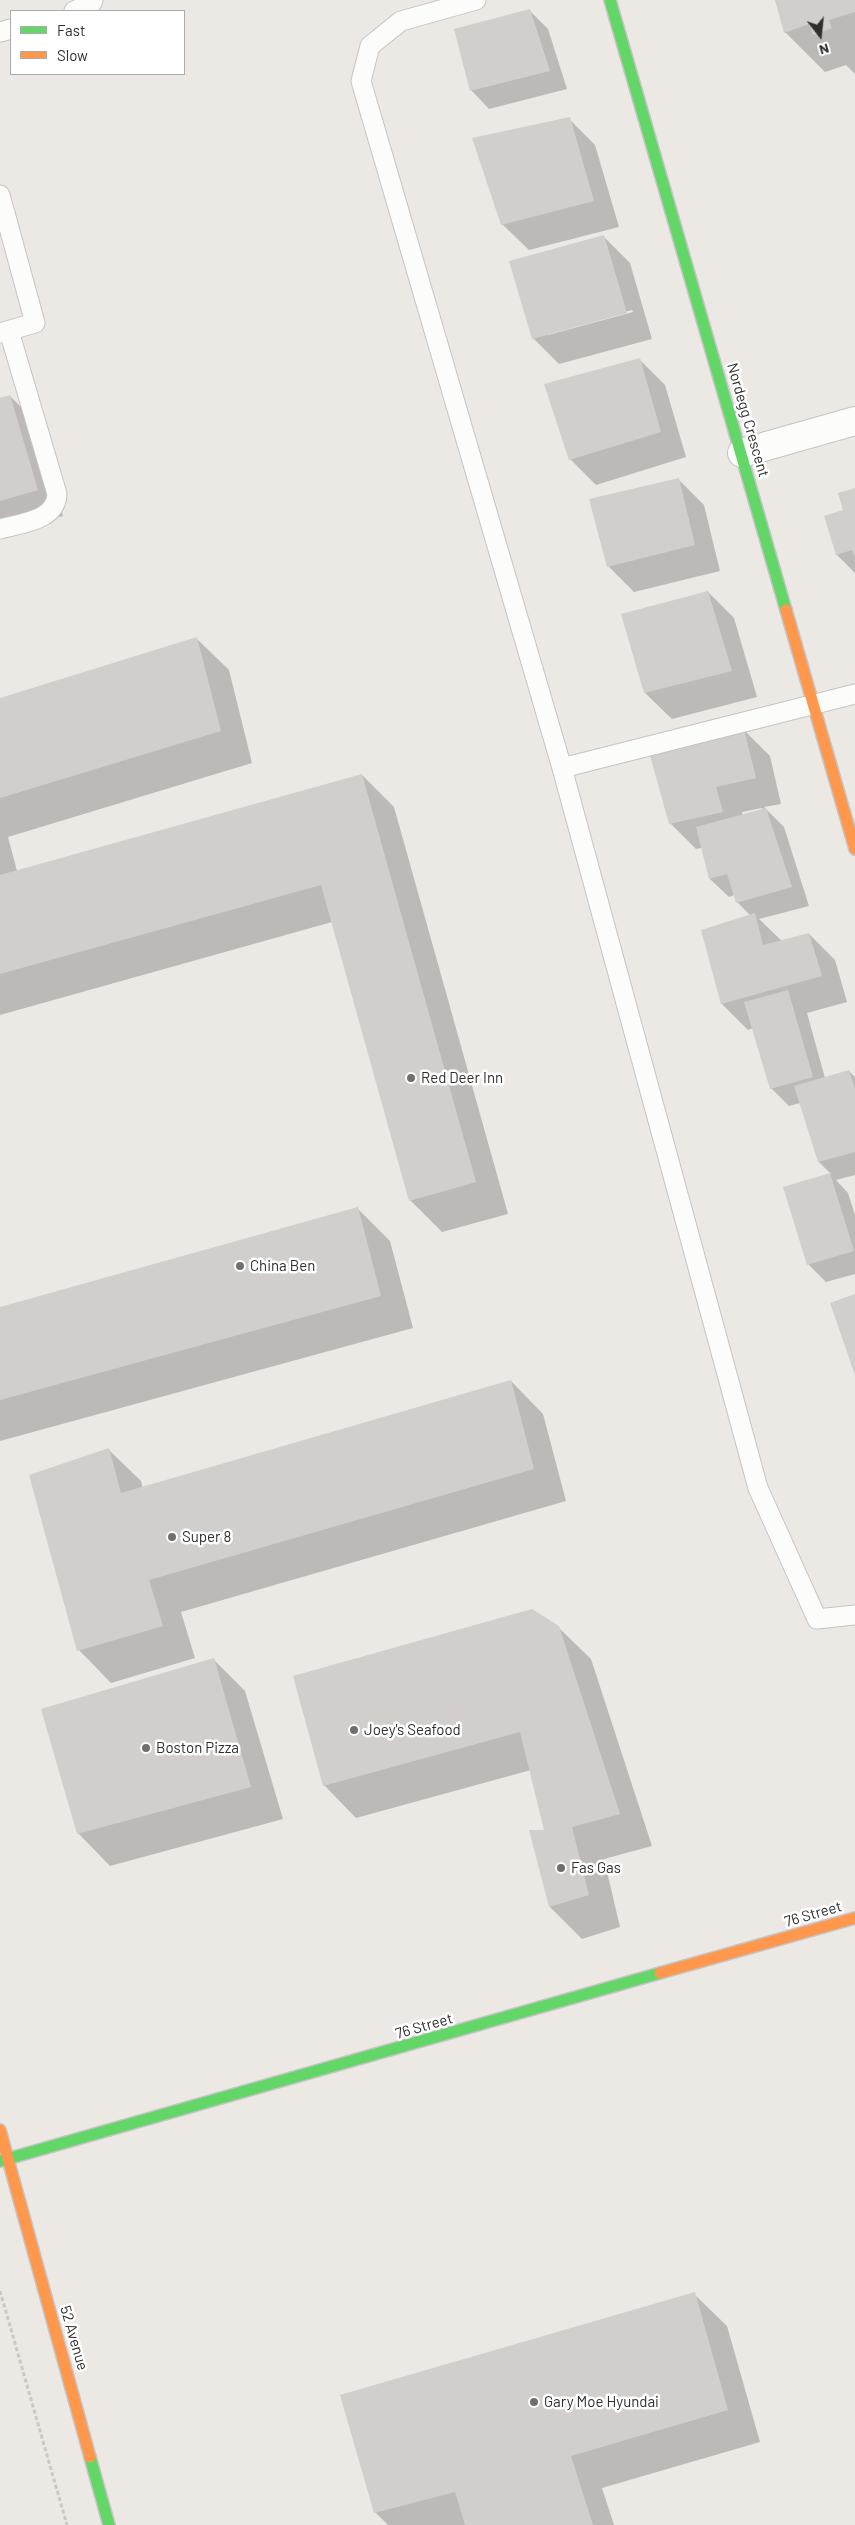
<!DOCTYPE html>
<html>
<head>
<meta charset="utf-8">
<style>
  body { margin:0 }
  #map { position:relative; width:855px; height:2525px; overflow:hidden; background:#ece8e4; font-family:Barlow,sans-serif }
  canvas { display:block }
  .legend { position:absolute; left:10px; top:10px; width:175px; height:65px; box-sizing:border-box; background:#fff; border:1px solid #ababab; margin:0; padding:6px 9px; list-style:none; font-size:15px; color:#2e2e2e }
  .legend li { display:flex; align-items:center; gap:10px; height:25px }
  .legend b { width:25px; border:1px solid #ababab }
  .north { position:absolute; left:795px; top:10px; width:50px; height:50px; -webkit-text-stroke:4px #fff; paint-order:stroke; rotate:164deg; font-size:14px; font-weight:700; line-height:20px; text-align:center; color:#2e2e2e }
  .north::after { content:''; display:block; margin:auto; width:18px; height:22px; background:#2e2e2e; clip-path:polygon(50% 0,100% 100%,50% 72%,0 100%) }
</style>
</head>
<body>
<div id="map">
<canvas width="855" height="2525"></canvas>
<ul class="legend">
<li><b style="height:6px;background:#63d668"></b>Fast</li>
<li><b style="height:6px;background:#ff974d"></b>Slow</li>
</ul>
<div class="north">N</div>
</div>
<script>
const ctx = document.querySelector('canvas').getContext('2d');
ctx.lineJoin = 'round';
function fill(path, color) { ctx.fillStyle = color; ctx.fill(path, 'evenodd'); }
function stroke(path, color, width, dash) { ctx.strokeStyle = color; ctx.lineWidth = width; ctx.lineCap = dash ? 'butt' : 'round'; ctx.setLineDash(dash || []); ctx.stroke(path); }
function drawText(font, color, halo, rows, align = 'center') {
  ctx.font = font + ' Barlow,sans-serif'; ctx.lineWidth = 5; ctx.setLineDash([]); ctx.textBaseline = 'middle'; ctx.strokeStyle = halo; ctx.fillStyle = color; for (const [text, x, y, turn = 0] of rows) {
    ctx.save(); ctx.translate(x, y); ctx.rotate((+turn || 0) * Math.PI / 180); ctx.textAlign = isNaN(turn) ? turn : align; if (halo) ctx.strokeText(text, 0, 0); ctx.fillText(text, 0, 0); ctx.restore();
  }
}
fill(new Path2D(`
  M776,0h79v74l-9,-9 -21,7 -40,-40z
  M530,11l18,18 19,60 -78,20 -18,-19z
  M569,119l26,26 24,82 -90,23 -27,-26z
  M604,237l26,26 22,76 -93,25 -26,-26zM632,310l1,2 -85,23v-2z
  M639,359l26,26 21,72 -90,28 -26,-26z
  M10,396l26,26 27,94 -63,18v-135z
  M678,479l26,26 16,66 -86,21 -26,-26z
  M855,489v84l-18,-18z
  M708,592l26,26 23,79 -85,22 -27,-26z
  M196,638l33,32 23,93 -244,74 9,34 345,-96 32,32 114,407 -66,18 -32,-32 -78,-278 -332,93v-316z
  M744,730l26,26 11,48 -17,3 20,20 25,79 -50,13 23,22 27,-7 26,26 12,42 -40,11 18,65 24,-7 6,6v98l-19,5 12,13 7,22v59l-29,8 -18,-18 -23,-76 46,-14 -12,-12 -19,-59 -11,3 -18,-18 -18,-60 -5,2 -26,-26 29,-88 -14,-14 -3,-7 -5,2 -19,-18 -8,-31 -6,1 -26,-26zM762,808l1,2 -20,6 -1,-4z
  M358,1209l32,32 23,87 -413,113v-132z
  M511,1381l32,33 23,87 -385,111 14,46 -84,25 -32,-33 29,-201 33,32 2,8z
  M558,1627l33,32 61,187 -48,13 16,68 -38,12 -32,-32 -5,-76 -14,-61 -175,48 -32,-33z
  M213,1659l32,32 38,128 -173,47 -32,-33z
  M694,2294l33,32 33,116 -158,46 12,37h-226l-13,-13z`), '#0003');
fill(new Path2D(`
  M775,0h80v12l-26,8 3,8 -19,7 -4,-11 -25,9z
  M530,9l20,62 -80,20 -16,-62z
  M570,117l24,84 -93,24 -29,-87z
  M604,235l23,78 -95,26 -23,-78z
  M640,358l21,74 -92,28 -25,-76z
  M10,395l28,95 -38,11v-103z
  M679,478l16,67 -88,22 -18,-68z
  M855,488v69l-3,-7 -16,5 -12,-39 19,-6 -5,-17z
  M708,591l24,80 -88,22 -23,-79z
  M197,637l24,94 -221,67v-100z
  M744,729l12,49 -40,9 7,25 -54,12 -20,-72z
  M362,774l114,408 -67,19 -88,-316 -321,89v-99z
  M766,808l26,79 -56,16 -9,-29 -18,5 -13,-52z
  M755,913l8,32 46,-12 13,43 -101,28 -20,-74z
  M788,990l25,87 -43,12 -26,-87z
  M849,1070l6,19v63l-37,10 -24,-76z
  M830,1173l24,78 -47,14 -24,-78z
  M358,1207l23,89 -381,104v-93z
  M855,1294v81l-25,-72z
  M511,1380l23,89 -385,111 14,46 -86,25 -48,-176 80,-27 12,45z
  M532,1609l27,17 61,188 -48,13 17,68 -40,12 -20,-77h15l-24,-98 -197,54 -30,-110z
  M214,1658l37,129 -174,47 -36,-125z
  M695,2292l33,118 -157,46 22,69h-128l-10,-33 -81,21 -34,-118z`), '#d1cecb');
const lane = new Path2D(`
  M476,0l-75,21 -31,25 -9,35 201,687 196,720 59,131 38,-4
  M74,11l18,-8 1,-3
  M0,32l11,-3
  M0,195l5,18
  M0,215l5,-2 30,110 -35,10
  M0,529c21,-6 56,-8 57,-35l-48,-163
  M562,768l293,-74`);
const street = new Path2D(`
  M742,453l113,-32`);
const fast = new Path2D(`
  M610,0l176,610
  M0,2161l660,-188
  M90,2457l19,68`);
const slow = new Path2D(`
  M786,610l69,239
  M660,1973l195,-55
  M0,2130l90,327`);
stroke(lane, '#c5c4c5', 21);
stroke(street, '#c5c4c5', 30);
stroke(fast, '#c5c4c5', 14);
stroke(slow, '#c5c4c5', 14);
stroke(new Path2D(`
  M0,2291l67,234`), '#c9c9c8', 3, [4, 2.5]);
stroke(lane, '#fcfcfb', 19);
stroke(street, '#fcfcfb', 28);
stroke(fast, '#63d668', 11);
stroke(slow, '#ff974d', 11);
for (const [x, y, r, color] of [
  [411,1078,5,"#706f6e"],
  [240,1266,5,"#706f6e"],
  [172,1537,5,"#706f6e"],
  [354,1730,5,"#706f6e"],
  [146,1748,5,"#706f6e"],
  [561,1868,5,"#706f6e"],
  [534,2402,5,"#706f6e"]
]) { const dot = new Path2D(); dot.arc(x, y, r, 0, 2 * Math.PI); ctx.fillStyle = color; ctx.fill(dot); stroke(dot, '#fff', 2); }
drawText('15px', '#2e2e2e', '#fff', [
  ["Nordegg Crescent",748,420,74],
  ["76 Street",813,1914,-16],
  ["76 Street",424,2026,-16],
  ["52 Avenue",74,2338,74]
]);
drawText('15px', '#2e2e2e', '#fff', [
  ["Red Deer Inn",421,1078],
  ["China Ben",250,1266],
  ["Super 8",182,1537],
  ["Joey's Seafood",364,1730],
  ["Boston Pizza",156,1748],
  ["Fas Gas",571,1868],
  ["Gary Moe Hyundai",544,2402]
], 'left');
</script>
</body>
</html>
